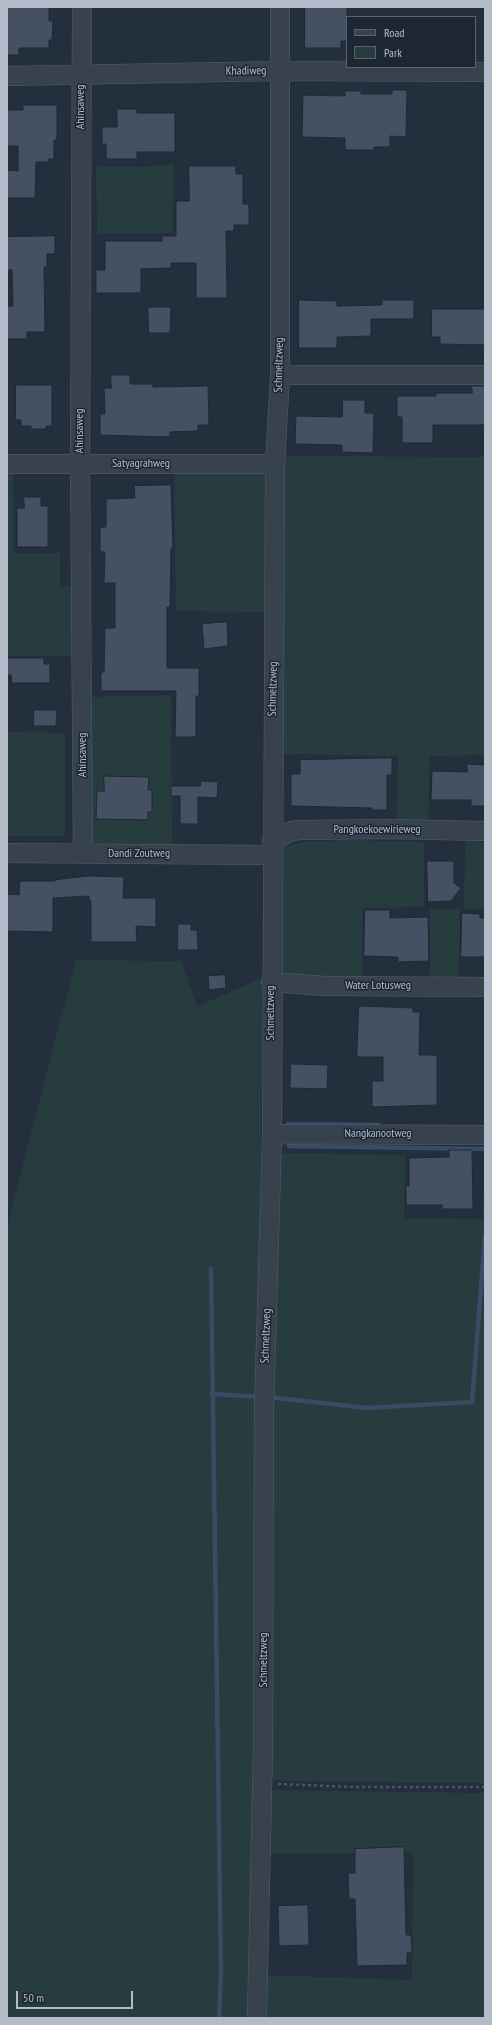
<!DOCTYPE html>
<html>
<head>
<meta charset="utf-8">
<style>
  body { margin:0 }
  #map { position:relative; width:492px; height:2025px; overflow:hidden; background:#242f3e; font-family:"PT Sans Narrow",sans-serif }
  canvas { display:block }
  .frame { position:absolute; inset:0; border:8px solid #b4bcc9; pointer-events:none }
  .legend { position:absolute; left:346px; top:16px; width:130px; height:52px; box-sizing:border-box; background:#1d2633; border:1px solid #59626f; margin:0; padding:5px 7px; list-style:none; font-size:12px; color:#b4bcc9 }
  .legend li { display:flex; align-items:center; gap:8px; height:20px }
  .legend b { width:20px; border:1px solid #59626f }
  .scale { position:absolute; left:16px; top:1991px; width:117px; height:18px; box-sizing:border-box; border:2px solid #b4bcc9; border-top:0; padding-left:5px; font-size:12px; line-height:14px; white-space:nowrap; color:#b4bcc9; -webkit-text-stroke:3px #1d2633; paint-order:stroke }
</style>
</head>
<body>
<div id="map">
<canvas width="492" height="2025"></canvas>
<div class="frame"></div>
<ul class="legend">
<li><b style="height:5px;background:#38414e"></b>Road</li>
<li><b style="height:11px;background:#263c3f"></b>Park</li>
</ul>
<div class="scale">50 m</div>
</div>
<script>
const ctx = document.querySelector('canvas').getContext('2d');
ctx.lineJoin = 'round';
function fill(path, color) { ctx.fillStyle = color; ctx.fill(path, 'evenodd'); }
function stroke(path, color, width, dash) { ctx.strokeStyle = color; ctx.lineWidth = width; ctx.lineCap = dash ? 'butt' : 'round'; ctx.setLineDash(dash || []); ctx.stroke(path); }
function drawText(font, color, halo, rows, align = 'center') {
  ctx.font = font + ' "PT Sans Narrow",sans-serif'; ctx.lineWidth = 3; ctx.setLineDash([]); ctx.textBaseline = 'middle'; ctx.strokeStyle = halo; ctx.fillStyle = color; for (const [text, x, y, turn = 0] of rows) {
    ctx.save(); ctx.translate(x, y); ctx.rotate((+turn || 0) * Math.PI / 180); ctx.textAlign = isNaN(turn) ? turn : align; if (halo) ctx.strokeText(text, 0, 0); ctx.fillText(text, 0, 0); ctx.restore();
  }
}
fill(new Path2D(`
  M174,164l-1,69 -76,1 -1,-68 44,1z
  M282,456l203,1v298l-55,1 -2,75h-32l2,-75 -120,-2z
  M7,470h6l1,83h46v33h15l1,70h-69z
  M174,470l90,2 5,6 -1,134 -92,-1z
  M171,695l1,153 -81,-3 -5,-148z
  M7,732l58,1v103h-58z
  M348,840l76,2v65l-61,1 -1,71 -77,-5 -5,-7 -2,-119 24,-6z
  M465,841l20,1v67h-21z
  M430,909h30l-1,72h-29z
  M76,960l105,1 16,45 66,-28 -12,1040h-244v-792z
  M275,1153l130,2 -1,63 79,1 2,-63v627l-203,-2 -9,-2 -4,-6z
  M269,1790l216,3v225h-222l1,-43 148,5 1,-127 -145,1z`), '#263c3f');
stroke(new Path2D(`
  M288,1124l91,1
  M289,1146l196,3
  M211,1269l10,703 -2,46
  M212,1394l49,3
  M268,1397l99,11 105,-6 13,-166`), '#394c67', 4.5);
const building = new Path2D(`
  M7,7h42v14h4l-1,19h-3v8h-30v7h-12z
  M305,7h42v34h-6v7h-36z
  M392,90h15l-1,47 -16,-1v11h-16v3h-29v-12l-43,-1 1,-42 42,1v-5h16v3h31z
  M23,105h34v35h-3v19h-6v3h-12l-1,36h-28v-28l11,1v-25h-11v-36h16z
  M117,109h20v4h38v39h-38v7h-31v-15h-4v-17h15z
  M189,166h47v8h7v30h6v21h-15v6h-8l1,67h-31v-35h-25v5l-30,1v24h-45v-23h9v-29h57v-5h14v-35h13z
  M55,236v18h-8v13h-3l1,65h-18v7h-20v-33h6l-1,-36h-5v-33z
  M299,300l38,1v5l45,-1v-5h32v19h-43v17l-34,1v11h-38z
  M148,307h23l-1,26h-21z
  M432,309h53v36l-45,-1v-7h-8z
  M111,375h19v9h23v3l55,-1 1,39h-11v6l-28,1v5l-70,-2v-21h5l-1,-26h7z
  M16,385h36v41h-6v3h-15v-3h-10v-6h-5z
  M472,386h12l1,3v36h-52v18h-31v-26h-5v-21h39v-3h36z
  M343,400h22v13h9l-1,40 -31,-1v-7l-47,-1 1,-28 46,1z
  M171,485l2,63 -2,1 -1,58h-3v61h32v28h-3v41h-21l1,-46h-75v-19h3l1,-44h10v-45h-11l1,-31h-5v-25h6v-28l29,-1 -1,-12z
  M24,497h17v9h7v41h-31v-39h7z
  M227,622l1,24 -24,3 -2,-25z
  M7,658h37v6h6v19h-38l-1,-8h-4z
  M34,710h23l-1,16h-22z
  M392,758v17h-5v35h-15v-2l-81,-2v-32h9v-14z
  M467,764l18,1v41h-14v-6h-40l1,-29 35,1z
  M104,776l45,1 -1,13h4v22h-4v8l-52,-1 1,-28h7z
  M201,781l17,1 -1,16 -19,-1v27h-18v-28h-9v-10h29z
  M427,861h27v22l7,5 -10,13 -23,1z
  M89,876l35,1 -1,21h33v29l-20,-1 1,16h-46v-41h-2v-5l-36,2v34l-46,-1v-37l12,1 1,-14h35v-1z
  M365,910h25v8l38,-1 1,44 -31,1v-5l-34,-1z
  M462,913l18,1v4h5v39h-24z
  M178,924h13v6h6l1,20h-20z
  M225,975l1,13 -17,2 -1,-14z
  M359,1006l54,2v4h7l-1,43h18v50l-65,2v-26h11v-24h-26z
  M291,1064l37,1 -1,24 -37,-1z
  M449,1150h23l1,59h-31v-4h-36v-19h3v-28l40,-1z
  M404,1847l2,88h5l1,18h-5v12l-50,1 -2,-67h-6l-1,-26h7v-24z
  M308,1905l1,40 -30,1 -1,-40z`);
fill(building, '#455162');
stroke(building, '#1f2835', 1);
const minor = new Path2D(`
  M82,7l-2,457 3,390
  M7,76l272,-5 206,1
  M280,375h205
  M7,464h268
  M272,841l20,-10 8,-1 87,-1 98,2
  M7,853l265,2
  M271,982l54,4 160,1
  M272,1134l213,1
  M257,2018l6,-272 1,-335 8,-277 3,-670 5,-89v-368`);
stroke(minor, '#565f6c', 20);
stroke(new Path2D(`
  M278,1784l76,3h131`), '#44595c', 2.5, [3, 3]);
stroke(minor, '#38414e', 19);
drawText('12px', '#b4bcc9', '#1d2633', [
  ["Khadiweg",246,71,-1],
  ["Ahinsaweg",81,107,-90],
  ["Schmeltzweg",279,365,-89],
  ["Ahinsaweg",80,431,-90],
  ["Satyagrahweg",141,464],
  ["Schmeltzweg",273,689,-89],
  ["Ahinsaweg",83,755,-90],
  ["Pangkoekoewirieweg",377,830],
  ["Dandi Zoutweg",139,854],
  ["Water Lotusweg",378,986],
  ["Schmeltzweg",271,1013,-90],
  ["Nangkanootweg",378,1134],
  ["Schmeltzweg",266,1336,-88],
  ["Schmeltzweg",264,1660,-90]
]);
</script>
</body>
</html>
